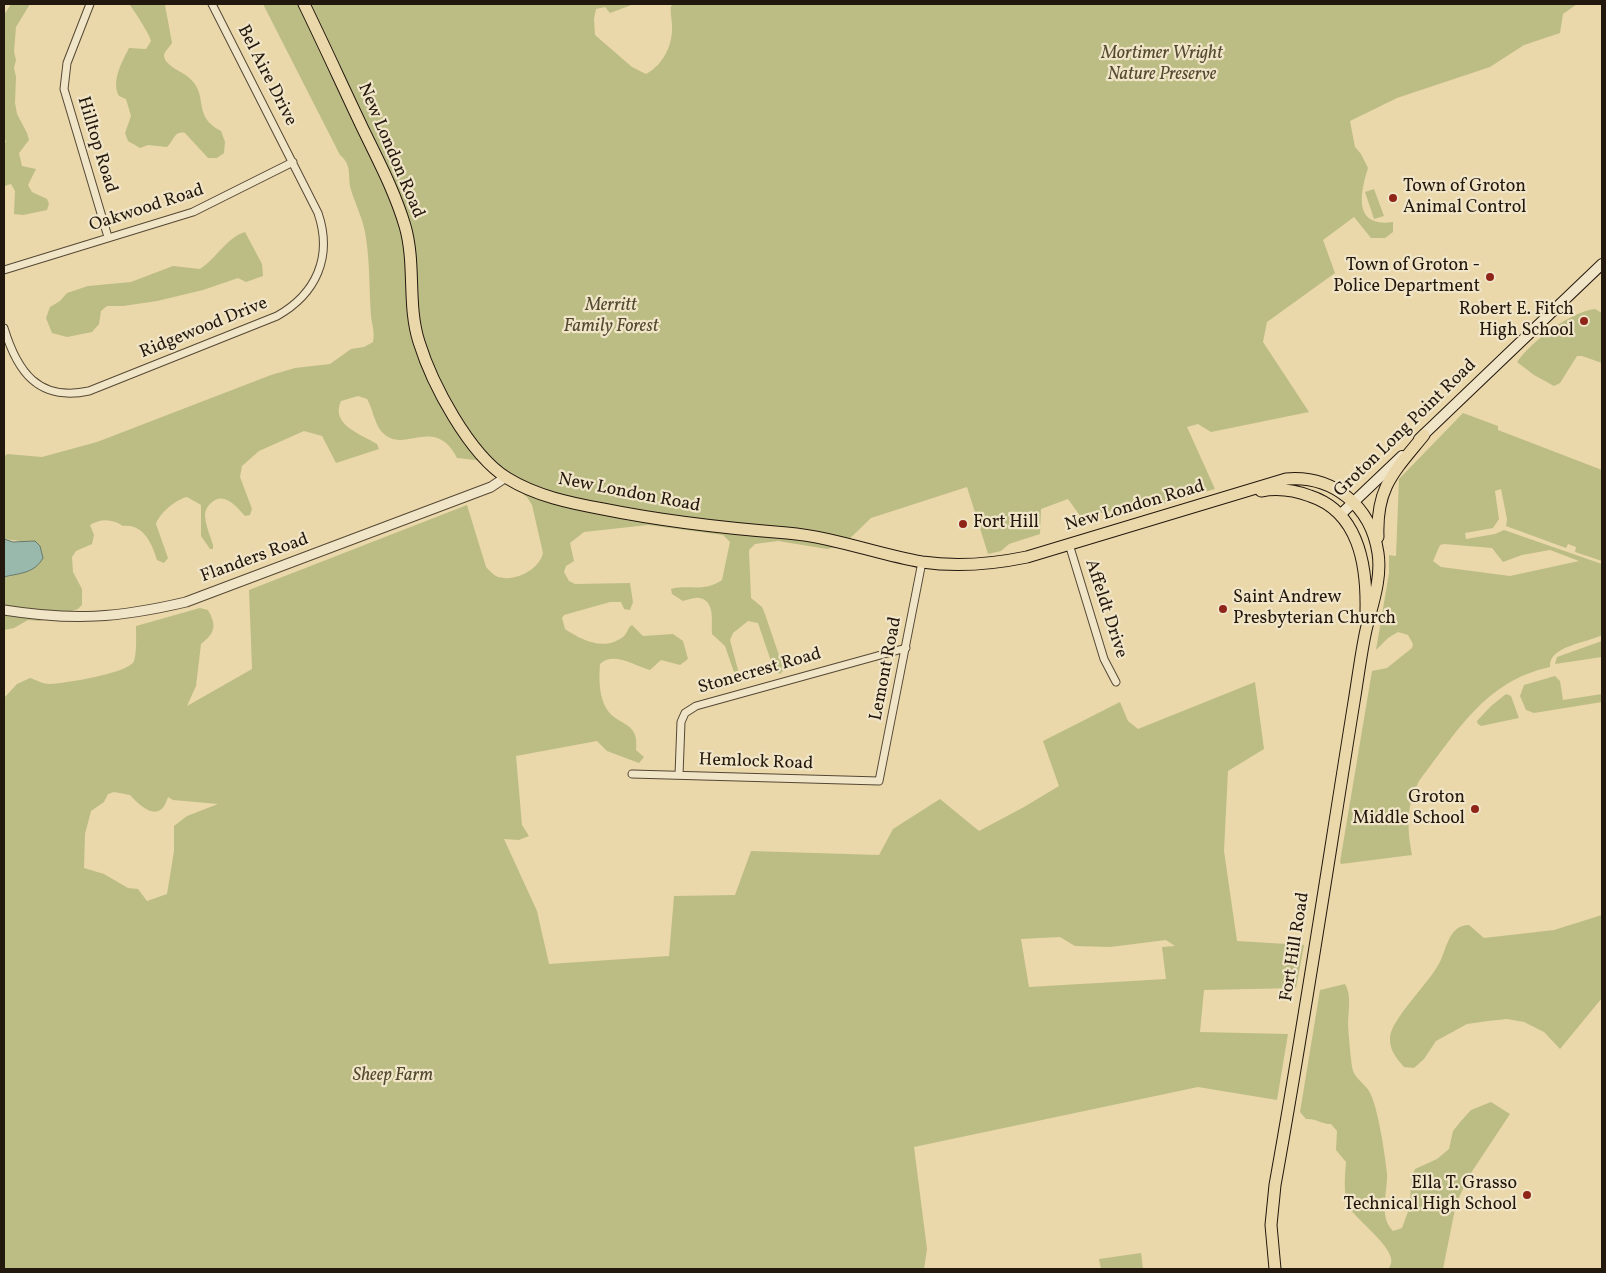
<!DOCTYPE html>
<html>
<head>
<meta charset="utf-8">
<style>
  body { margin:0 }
  #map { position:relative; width:1606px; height:1273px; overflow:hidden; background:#ead7aa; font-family:Vollkorn,serif }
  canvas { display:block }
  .frame { position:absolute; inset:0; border:5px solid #23180d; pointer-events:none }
</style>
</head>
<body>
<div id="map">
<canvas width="1606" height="1273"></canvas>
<div class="frame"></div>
</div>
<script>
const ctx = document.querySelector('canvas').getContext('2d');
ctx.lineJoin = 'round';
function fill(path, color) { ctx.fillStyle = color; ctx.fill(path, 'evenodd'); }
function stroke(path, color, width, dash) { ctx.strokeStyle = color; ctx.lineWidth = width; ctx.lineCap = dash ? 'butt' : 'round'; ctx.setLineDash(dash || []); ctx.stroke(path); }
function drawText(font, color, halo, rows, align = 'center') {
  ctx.font = font + ' Vollkorn,serif'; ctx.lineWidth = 4.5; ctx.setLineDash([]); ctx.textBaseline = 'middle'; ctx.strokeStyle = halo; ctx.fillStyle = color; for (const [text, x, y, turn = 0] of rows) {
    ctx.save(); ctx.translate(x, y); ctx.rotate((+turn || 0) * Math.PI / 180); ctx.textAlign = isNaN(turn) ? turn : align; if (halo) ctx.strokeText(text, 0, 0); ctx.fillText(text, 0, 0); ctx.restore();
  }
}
fill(new Path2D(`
  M11,4h19l-14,23 -2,25 2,8 -2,8 2,9 -1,26 2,11 10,19 2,7 -10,13 3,13 14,3 -8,16 4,7 15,7 2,5 -2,6 -24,5 -9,-1 1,-23 -4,-7 -7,2v-42l2,-2 -2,-6v-121z
  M129,4l36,1 7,38c-2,4 -8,8 -8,13 1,9 16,15 23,20 24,18 3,39 34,55l4,11 -1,11 -7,5h-9l-23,-25c-11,-3 -11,8 -18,14l-19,-2 -8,3 -12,-7 -3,-8 6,-17 -5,-17 -7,-3c-8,-15 3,-34 10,-48l17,1 5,-8c-1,-6 -17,-31 -22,-37z
  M263,4h371l-24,9 -5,-6 -9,2 -2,10 1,16 37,32 14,7c17,-9 27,-29 26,-48 0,-7 -2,-13 -1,-20l3,-2h903l-14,10 -3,19 -36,12 -34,22 -93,31 -47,23 5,26 6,7 7,14c-8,25 -15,60 25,54v10l-8,6h-14l-17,-21 -31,23 12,33 -68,49 -4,20 46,70 -98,20 -13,-8 -11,3 28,62 -93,27 -5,-6 -36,7 -13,-18 -27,10 -1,25 -31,10 -8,7 -13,3 -21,-67 -96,31 -29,28 -15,3 -49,-8 -23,3 -6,6 2,48 11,9 3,7 19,56 -4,4 -6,-4 -16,-47 -10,-2 -15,12 -3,7 12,45 -7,-10 -10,-29 -13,-12c-1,-10 4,-34 -13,-36 -4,-1 -11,2 -16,3l-11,-7 -1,-5c19,-5 31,4 51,-9l8,-38 -7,-7 -75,-10 -64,7 -14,11 4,18 -8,5 -2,6 5,9 6,3 55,-1 3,19 -3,8 -6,-1 -3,-7h-11l-46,13 -2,3 3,11c18,12 39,22 58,8 5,-4 4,-9 9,-12l11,11 30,-2 10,7 5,18 -8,6 -19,-5 -11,10c-15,-4 -37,-19 -50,-6 -1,13 -1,28 4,40 10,24 36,14 32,46l8,7 -5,6 -32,-12 -10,-10 -81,15 6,69 7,11 -10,4 -15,-1 33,72 12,53 120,-8 5,-60 61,-1 16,-44 128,4 14,-26 47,-30 39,32 45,-24 35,-21 -16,-45 77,-39 8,19 10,8 117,-47 9,67 -36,22 -4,80 13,90 67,4 -8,43 -92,2 -4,42 88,2 -11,66 -79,-13 -284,60 13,102 -3,20h-920v-571l13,-14 13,-6c6,2 13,6 19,6 13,0 81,-11 85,-23 3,-10 2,-25 2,-35l64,-18 8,2c9,16 7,23 -7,34l-5,42 -9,20 65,-37 -3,-79 218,-85 19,62c4,4 7,8 12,10 17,5 41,-7 45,-24l-11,-48 -5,-8 -51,-37 -19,-2c-23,-45 -54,-1 -76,-27 -7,-9 -8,-22 -14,-32l-9,-3 -17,5c-11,24 20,33 36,43l2,5 -43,14 -14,-27 -18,-5 -45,20 -17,15 -2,11 12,32 -2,6 -5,1c-9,-10 -22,-26 -35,-12 -3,3 -4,5 -5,10 0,10 5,21 8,31v4h-3l-9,-13v-31l-14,-8c-11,2 -28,17 -31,27l12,34 -4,5 -7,-3c-5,-16 -13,-36 -34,-34 -10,-7 -22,-8 -33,-1l4,10 -2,9 -16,7 -4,6 1,15 9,17v16l-4,4 -38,12 -12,-1 -14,8 -10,2v-53l8,-1 8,-35 -16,-2v-82l3,-3 35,3 55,-15 174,-67 24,-7 35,-4 21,-15 13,-2 9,-5c2,-10 -1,-17 -2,-26 -2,-26 -1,-52 -5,-78 -2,-17 -10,-32 -15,-48 -4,-14 2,-24 -11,-35zM114,792l16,3c12,13 30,29 38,2l5,3 45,4 -31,12 -13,10v25l-7,43 -20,7 -9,-12 -10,-1 -24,-14 -20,-6 1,-34 6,-23 13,-9 4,-8zM1060,937l15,9 35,1 56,-7 9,6 -13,1 4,32 -137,8 -8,-48z
  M1374,189l10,27 -10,3 -9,-27z
  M245,232l17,32 1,12 -17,6 -8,-4 -35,12 -46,11 -34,5h-16l-6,5 -2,13 -7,8 -25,5 -15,-4 -6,-15 4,-11 10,-6 7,-8 21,-7 43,-4 42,-16 27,3c17,-11 26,-31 45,-37z
  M1595,309l7,4v50l-20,-7h-5l-17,27 -6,3 -20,-11 -17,-13c15,-21 53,-50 78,-53z
  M1463,413l35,13v4l104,40v91l-27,-9 1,-5 -8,-3 -2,4 -60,-22 1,-7 -6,-30 -6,2 4,28 -6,9 -28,5 1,6 29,-5 9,-4 98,34v71c-15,8 -54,11 -52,32 -65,14 -93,65 -131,114 -13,25 -12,46 -7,74l-71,9 -1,-2 32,-191 15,-3 25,-20 1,-4 -5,-9 -10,-3 -10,6 -12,12 13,-77v-18l7,1 3,-77zM1444,544l48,4 11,14 19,-7 28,-5 29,11 -69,15 -69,-9 -8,-6 7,-16z
  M1602,641v16l-47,7 2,-7z
  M1555,676l5,5 3,19 39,-6v8l-68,11 -8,-3 -6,-14 4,-11z
  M1506,694l5,2 8,22 -38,8 -3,-2 -1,-3 14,-15z
  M1602,915v83l-42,51 -16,-17 -20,-10 -17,-3 -19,2 -21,3 -31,17 -12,18 -10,9 -10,-1c-8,-9 -15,-18 -14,-30 1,-17 38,-54 47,-70 10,-15 10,-42 32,-42l15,13 70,-8z
  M1345,984c7,11 3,28 3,41 1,14 2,28 4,42 2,11 11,15 17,24 9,15 16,64 18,82 1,19 -9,43 6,58l9,-3 8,-22 1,-28 4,-9 22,-10 12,-10 4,-18 8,-10 10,-11 20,-8 19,12 -41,62 -13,28 -13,65h-55c17,-16 -33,-48 -40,-64 -5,-13 -3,-29 -2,-43l-10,-12 1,-19 -6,-7c-10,0 -16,-6 -25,-5l-6,-7 20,-122z
  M1141,1253l2,16h-42l-2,-10z`), '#bcbd85');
const water = new Path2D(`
  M4,539l9,3 22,-1 5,5 3,12c-9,16 -24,15 -39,19z`);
fill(water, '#98b9ab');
stroke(water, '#69796c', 1);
const minor = new Path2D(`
  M90,4l-23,59 -3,26 44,148
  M4,270l189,-58 100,-50
  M4,328c13,43 34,74 85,63l188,-75c39,-22 56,-59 41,-103l-106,-209
  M1069,544l35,115 12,23
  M632,774l247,7 43,-219
  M679,775l2,-53 4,-9 11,-7 210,-58`);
const tertiary = new Path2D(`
  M4,610c69,11 114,8 182,-8l305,-115 15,-10`);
const secondary = new Path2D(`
  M1419,439l183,-175
  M1341,514l61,-58`);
const primary = new Path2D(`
  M304,4c20,41 39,83 59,125 15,31 32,63 42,97 11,38 2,79 14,116 13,42 50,112 88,136 29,18 63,25 96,31 64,13 119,19 184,24 47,4 89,21 135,29 34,5 71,2 105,-5l259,-78c47,-4 85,27 92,74 4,26 -6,52 -12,77 -5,23 -8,48 -12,72 -26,161 -50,323 -79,483l-4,40 4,44
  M1261,491c16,-3 33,-1 49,5 49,16 57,69 56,115
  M1378,537c-2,-50 16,-65 46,-102`);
stroke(minor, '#554834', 9);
stroke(tertiary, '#554834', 11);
stroke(secondary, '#23180d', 12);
stroke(primary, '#23180d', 13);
stroke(minor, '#f1e5c8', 7);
stroke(tertiary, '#f1e5c8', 9);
stroke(secondary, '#f1e5c8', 10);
stroke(primary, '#ead7aa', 11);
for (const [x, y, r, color] of [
  [1393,198,5,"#8f2418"],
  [1490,277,5,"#8f2418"],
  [1584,321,5,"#8f2418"],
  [963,524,5,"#8f2418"],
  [1223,609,5,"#8f2418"],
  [1475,809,5,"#8f2418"],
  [1527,1195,5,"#8f2418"]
]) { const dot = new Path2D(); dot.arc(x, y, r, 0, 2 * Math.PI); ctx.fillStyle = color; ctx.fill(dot); stroke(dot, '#f1e5c8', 2); }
drawText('italic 18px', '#514a31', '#f1e5c8', [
  ["Mortimer Wright",1162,55],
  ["Nature Preserve",1162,76],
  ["Merritt",611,307],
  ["Family Forest",611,328],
  ["Sheep Farm",393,1077]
]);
drawText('18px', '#23180d', '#f1e5c8', [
  ["Bel Aire Drive",266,76,63],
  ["Hilltop Road",96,145,73],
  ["New London Road",390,151,67],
  ["Oakwood Road",147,209,-18],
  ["Ridgewood Drive",204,329,-22],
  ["Groton Long Point Road",1406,429,-44],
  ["New London Road",629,494,11],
  ["New London Road",1135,507,-16],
  ["Flanders Road",255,559,-20],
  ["Affeldt Drive",1105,609,72],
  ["Lemont Road",887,669,-79],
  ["Stonecrest Road",760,672,-16],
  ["Hemlock Road",756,763,2],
  ["Fort Hill Road",1296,947,-81]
]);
drawText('18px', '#23180d', '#f1e5c8', [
  ["Town of Groton",1403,188,"left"],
  ["Animal Control",1403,209,"left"],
  ["Town of Groton -",1480,267],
  ["Police Department",1480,288],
  ["Robert E. Fitch",1574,311],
  ["High School",1574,332],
  ["Fort Hill",973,524,"left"],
  ["Saint Andrew",1233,599,"left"],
  ["Presbyterian Church",1233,620,"left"],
  ["Groton",1465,799],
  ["Middle School",1465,820],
  ["Ella T. Grasso",1517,1185],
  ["Technical High School",1517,1206]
], 'right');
</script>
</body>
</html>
